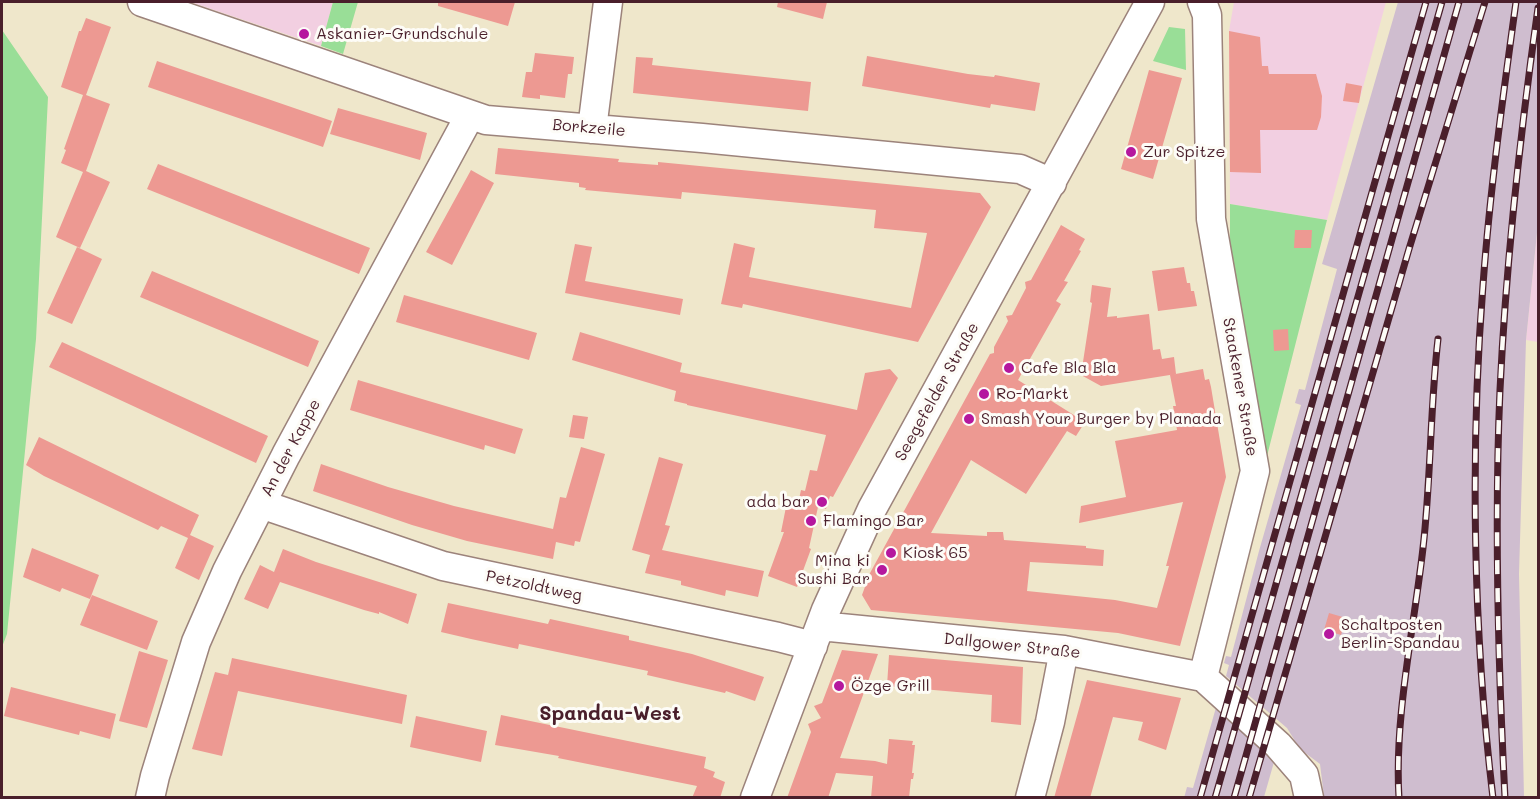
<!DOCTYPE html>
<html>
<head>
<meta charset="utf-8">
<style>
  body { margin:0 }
  #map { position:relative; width:1540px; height:799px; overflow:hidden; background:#efe7cb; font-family:Mali,sans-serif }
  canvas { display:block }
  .frame { position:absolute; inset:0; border:3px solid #4a1f2b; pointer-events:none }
</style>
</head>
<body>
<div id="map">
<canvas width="1540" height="799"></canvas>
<div class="frame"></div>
</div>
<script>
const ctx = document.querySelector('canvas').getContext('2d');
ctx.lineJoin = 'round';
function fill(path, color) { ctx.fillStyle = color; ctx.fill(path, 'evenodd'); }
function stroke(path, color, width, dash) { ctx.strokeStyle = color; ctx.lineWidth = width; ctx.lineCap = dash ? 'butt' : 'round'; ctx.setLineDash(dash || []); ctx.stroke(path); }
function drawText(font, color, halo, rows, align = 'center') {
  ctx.font = font + ' Mali,sans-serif'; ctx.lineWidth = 6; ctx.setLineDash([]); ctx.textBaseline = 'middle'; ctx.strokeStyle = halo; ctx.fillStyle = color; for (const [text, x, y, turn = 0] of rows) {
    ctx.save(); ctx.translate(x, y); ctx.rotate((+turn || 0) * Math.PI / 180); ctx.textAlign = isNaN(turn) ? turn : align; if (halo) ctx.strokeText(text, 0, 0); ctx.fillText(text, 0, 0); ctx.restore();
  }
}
fill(new Path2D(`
  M190,2h143l-12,44z
  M1234,2h152l-59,218 -97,-16 -1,-173z
  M1538,223v119l-12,-2z`), '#f2cfe1');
fill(new Path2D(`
  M1398,2h140v221l-12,117 -7,234 5,223h-200l-4,-33 -20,-15 -13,-21 -61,-52 3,-11 -5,-2 2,-7 5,1 28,-106 42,-146 -6,-2 4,-14 6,1 32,-121 -15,-5z
  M1217,704l59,51 -12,42 -80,1 3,-11 6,1z`), '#cfbdcf');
fill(new Path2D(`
  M333,2h25l-15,52 -22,-8z
  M1169,27l16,2 1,41 -33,-9z
  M2,30l46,67 -12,242 -29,295 -5,13z
  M1230,204l97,16 -60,236 -37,-208z`), '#99de97');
fill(new Path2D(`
  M438,2h77l-7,24 -70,-20z
  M778,2h49l-4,17 -46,-12z
  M86,18l25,9 -25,68 24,9 -24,67 24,11 -30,66 -24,-11 27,-65 -22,-9 5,-13 -2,-1 19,-54 -22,-8 18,-56h2z
  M1229,31l31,6 2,29h6l1,8h47l6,22 -1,21 -4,13h-57l1,43 -31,-1z
  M535,53l39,4 -2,17h-4l-3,24 -25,-3v4l-18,-2 4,-25h6z
  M867,56l101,18 26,3 1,-2 45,8 -5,28 -44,-7 -1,4 -128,-22z
  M636,57l17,1 -1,7 159,17 -3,29 -175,-18z
  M157,61l175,60 -9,26 -175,-60z
  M1149,70l33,8 -29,101 -32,-10z
  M1346,83l16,3 -3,17 -16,-2z
  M338,108l89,25 -7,27 -90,-26z
  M498,148l121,11 -1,3 40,3v-3l322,31 11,14 -73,135 -175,-38 -1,4 -21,-4 13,-61 21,5 -6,29 162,31 16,-75 -53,-5 2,-18 -194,-18 -1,7 -96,-9 1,-2 -7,-1v-4l-84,-9z
  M158,164l212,84 -11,26 -212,-85z
  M471,170l23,13 -42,82 -26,-13z
  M1061,225l24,14 -6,11 2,1 -17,30 4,1 -12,19 5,3 -43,76 67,42 -9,14 -9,-5 -41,63 -55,-34 -40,73 56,3v-4h16l1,8 82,6v2l18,2 -1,16 -73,-4 -3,29 88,9 42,8 12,-42h-3l17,-64 -104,21 2,-17 45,-9 -11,-56 62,-11 -4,-24h3l-6,-31 33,-6 2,11 4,-1 2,8 15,90 -46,169 -62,-13 -247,-23 -9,-15 8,-22 120,-219 4,-1v-6l14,-26 -2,-5 6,-1 14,-27 -1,-6 6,-2z
  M1295,230h17l-1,18h-17z
  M575,244l17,3 -7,34 98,18 -3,16 -115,-22z
  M77,247l25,12 -30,65 -25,-11z
  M1184,267l3,16h3l1,8h3l3,15 -39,5 -6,-40z
  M152,271l167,70 -11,26 -168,-70z
  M1092,285l19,3 -4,29 10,-1v2l32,-4 4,36 7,-1 2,10 12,-2 2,17 -75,12 -20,-11 11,-72 -2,-1z
  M404,295l133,38 -8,27 -133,-38z
  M1288,329l1,21 -15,1 -1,-21z
  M580,332l102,31 -2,9 177,38 8,-37 25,-4 8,9 -65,119 -3,-1 -4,13 -8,-2 -9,41 2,1 -14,38 -29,-11 16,-44h-3l7,-35 11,2 2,-9 4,1 5,-21 7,1 9,-36 -139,-30v-1l-13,-3 2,-10 -104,-31z
  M62,342l206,94 -12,27 -207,-96z
  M358,380l165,49 -8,25 -30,-9 -1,5 -134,-40z
  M573,415l15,2 -4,22 -15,-2z
  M39,437l160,78 -9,20 24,11 -15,34 -24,-12 13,-30 -27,-12 -3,4 -114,-54 -18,-11z
  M581,447l24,7 -25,88 -5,-1 -1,5 -18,-4 -3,17 -86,-18 -55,-16 -99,-34 8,-27 67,23 66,19 99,23 7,-32 6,1z
  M659,457l24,7 -18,61 5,1 -8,24 102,21 -6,26 -32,-7 -1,6 -44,-11v-4l-36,-8 5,-18 -18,-5z
  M32,548l67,27 -9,24 -28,-11 -2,4 -37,-15z
  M283,549l33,13 101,32 -9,30 -29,-12v2l-15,-4 -84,-28 -12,27 -24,-10 16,-34 14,7z
  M92,595l66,26 -11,29 -67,-25z
  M448,603l100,21 2,-5 79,17v4l63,14 72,23 -9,24 -29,-10 -1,2 -78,-18 1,-4 -129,-27 -1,5 -47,-10 -30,-7z
  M1329,613l17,5 -5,17 -17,-5z
  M842,650l36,4 -38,104 35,3 12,3 2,-25 24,2 -1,4h3l-3,28h2l-1,6h-2l-2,19h-38l2,-22 -37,-3 -8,25h-41l24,-66 -3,-8 13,-6 -7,-12 8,-3z
  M139,651l29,9 -21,68 -28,-7z
  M889,655l134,12 -2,58 -30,-3 1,-27 -105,-9z
  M232,658l175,37 -5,29 -164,-33 -16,65 -30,-7 23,-77 13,3z
  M1087,680l94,18 -15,52 -28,-10 5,-18 -30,-5 -23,81h-36z
  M11,687l105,27 -6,25 -30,-8 -1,4 -75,-19z
  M501,715l205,42 -2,11 11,4 -2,5 12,5 -5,16h-28l5,-12 -139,-28 1,-2 -64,-11z
  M416,716l71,15 -6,31 -71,-15z`), '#ed9992');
const minor = new Path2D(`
  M142,2l344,118 216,18 318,31 32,14
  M1202,2l5,13 4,204 44,252 -52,206
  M592,129l16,-127
  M261,504l182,62 335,71 35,9
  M820,626l244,24 139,27
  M1203,677l75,68 26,30 5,23
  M150,798l5,-22 41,-134 31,-71 59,-116 184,-340
  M755,798l71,-188 46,-101 278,-507
  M1030,798l20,-76 14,-72`);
stroke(minor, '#9c837b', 31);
stroke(minor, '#fff', 28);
const rail = new Path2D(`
  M1200,798l226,-796
  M1215,798l227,-796
  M1234,798l225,-796
  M1249,798l160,-549 76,-247
  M1399,798c-5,-80 15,-170 24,-250 8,-69 7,-139 15,-209
  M1493,798c-20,-167 -23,-346 -10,-513 7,-95 20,-189 33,-283
  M1505,798c-7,-136 -11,-272 -5,-408 6,-128 20,-255 38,-382`);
stroke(rail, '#4a1f2b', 7);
stroke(rail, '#fdfcf7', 4.5, [14]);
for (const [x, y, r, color] of [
  [304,34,6,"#b5179e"],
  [1131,152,6,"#b5179e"],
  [1009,368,6,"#b5179e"],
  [984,394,6,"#b5179e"],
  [969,419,6,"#b5179e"],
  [822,502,6,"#b5179e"],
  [811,521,6,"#b5179e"],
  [891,553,6,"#b5179e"],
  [882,570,6,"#b5179e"],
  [1329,634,6,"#b5179e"],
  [839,686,6,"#b5179e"]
]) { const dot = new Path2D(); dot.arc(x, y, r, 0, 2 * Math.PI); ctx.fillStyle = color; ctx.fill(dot); stroke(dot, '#fdfcf7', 2); }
drawText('16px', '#4a1f2b', '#fdfcf7', [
  ["Askanier-Grundschule",316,34],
  ["Zur Spitze",1143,152],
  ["Cafe Bla Bla",1021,368],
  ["Ro-Markt",996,394],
  ["Smash Your Burger by Planada",981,419],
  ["ada bar",810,502,"right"],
  ["Flamingo Bar",823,521],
  ["Kiosk 65",903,553],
  ["Mina ki",870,561,"right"],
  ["Sushi Bar",870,579,"right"],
  ["Schaltposten",1341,625],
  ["Berlin-Spandau",1341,643],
  ["Özge Grill",851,686]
], 'left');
drawText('16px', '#4a1f2b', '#fdfcf7', [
  ["Borkzeile",589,128,5],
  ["Staakener Straße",1240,387,80],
  ["Seegefelder Straße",937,392,-61],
  ["An der Kappe",291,448,-62],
  ["Petzoldtweg",534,586,12],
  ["Dallgower Straße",1012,646,6]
]);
drawText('bold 20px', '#4a1f2b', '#fdfcf7', [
  ["Spandau-West",610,714]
]);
</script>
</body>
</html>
